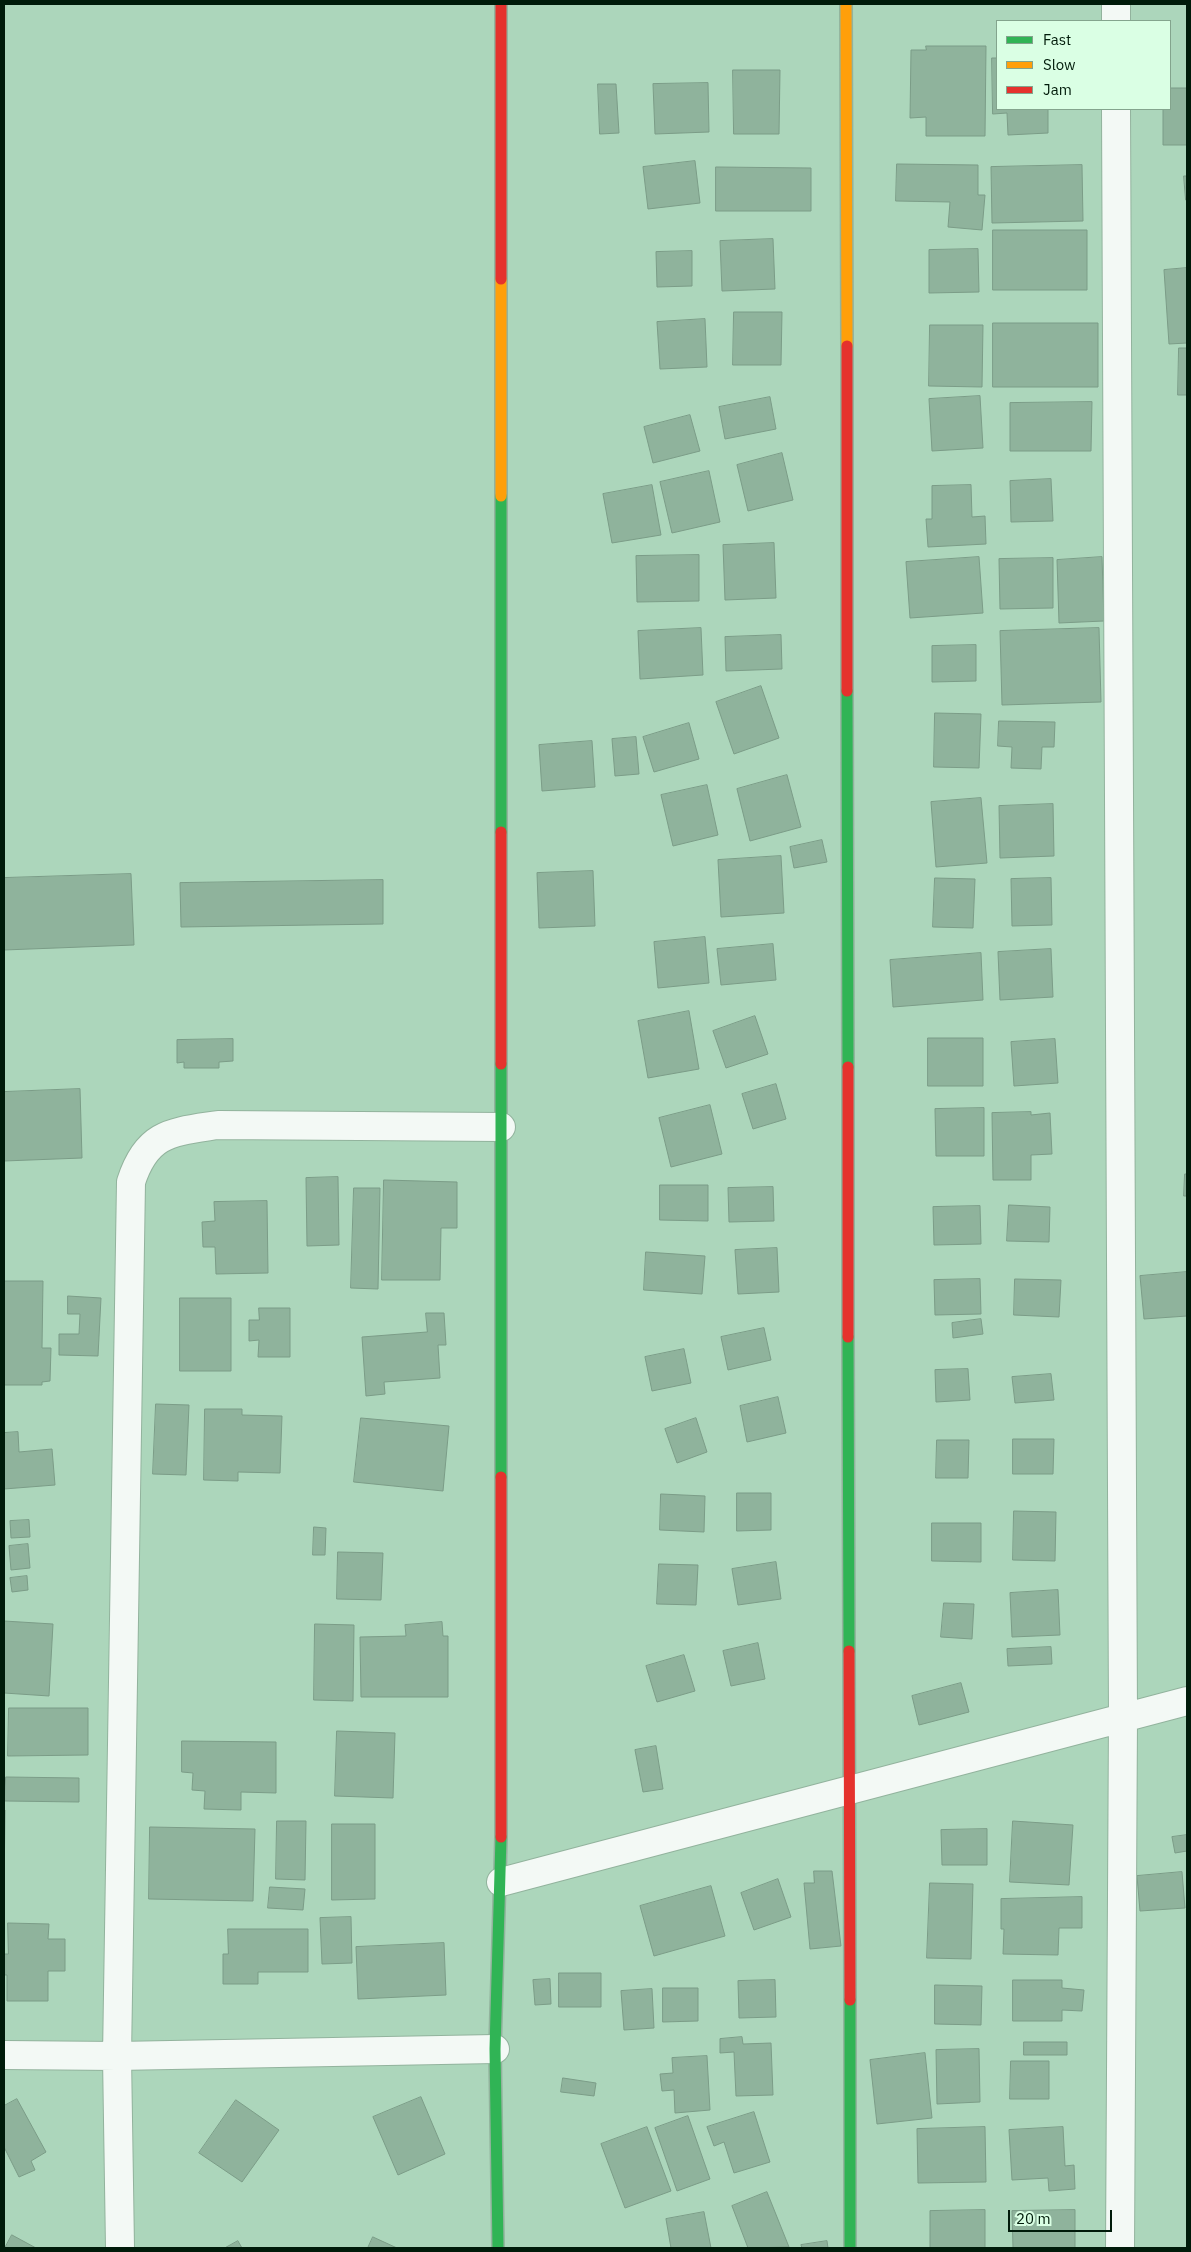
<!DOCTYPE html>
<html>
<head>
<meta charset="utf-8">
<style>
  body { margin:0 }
  #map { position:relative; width:1191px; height:2252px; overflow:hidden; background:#acd6bb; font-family:"IBM Plex Sans",sans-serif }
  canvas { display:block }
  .frame { position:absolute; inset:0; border:5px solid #001b0a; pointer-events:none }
  .legend { position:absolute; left:996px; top:20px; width:175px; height:90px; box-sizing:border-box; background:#daffe4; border:1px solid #83a48d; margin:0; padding:6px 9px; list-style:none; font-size:15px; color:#001b0a }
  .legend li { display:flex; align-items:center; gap:10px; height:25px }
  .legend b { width:25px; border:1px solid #83a48d }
  .scale { position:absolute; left:1008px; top:2210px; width:104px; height:22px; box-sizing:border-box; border:2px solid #001b0a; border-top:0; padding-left:6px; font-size:15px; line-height:18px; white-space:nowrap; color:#001b0a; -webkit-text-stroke:4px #daffe4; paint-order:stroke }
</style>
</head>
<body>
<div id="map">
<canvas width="1191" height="2252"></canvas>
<div class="frame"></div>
<ul class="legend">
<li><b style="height:6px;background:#30b455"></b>Fast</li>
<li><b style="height:6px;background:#ff9f0a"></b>Slow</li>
<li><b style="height:6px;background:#e5322d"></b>Jam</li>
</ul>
<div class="scale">20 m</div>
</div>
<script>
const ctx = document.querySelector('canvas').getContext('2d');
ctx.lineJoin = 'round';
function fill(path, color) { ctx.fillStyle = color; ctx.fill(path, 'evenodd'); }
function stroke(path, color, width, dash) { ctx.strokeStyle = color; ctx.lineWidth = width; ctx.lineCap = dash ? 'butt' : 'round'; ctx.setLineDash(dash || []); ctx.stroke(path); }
const building = new Path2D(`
  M926,46h60l-1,90h-59v-19l-16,1 1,-68h15z
  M992,58h5v51h51v24l-40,2 -1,-22 -14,1z
  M733,70h47l-1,64h-45z
  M708,83l1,49 -54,2 -2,-50z
  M598,84h18l3,49 -19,1z
  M1170,88h17v57h-24v-36h7z
  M695,161l5,42 -52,6 -5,-42z
  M897,164l81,1v30h7l-3,35 -34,-3 2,-25 -54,-1z
  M1082,165l1,56 -91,2 -1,-56z
  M716,167l95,1v43h-95z
  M1184,176h3v24h-1z
  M993,230h94v60h-94z
  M773,239l2,50 -53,2 -2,-50z
  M978,249l1,43 -50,1v-43z
  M692,251v35l-35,1 -1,-35z
  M1187,268v75l-18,1 -5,-74z
  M734,312h48l-1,53h-48z
  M705,319l2,48 -47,2 -3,-47z
  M993,323h105v64h-105z
  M930,325h53l-1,62 -53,-1z
  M1179,348h8v47h-9z
  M980,396l3,52 -51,3 -3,-52z
  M770,397l6,32 -51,10 -6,-32z
  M1092,402l-1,49h-81v-48z
  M690,415l10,36 -47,12 -9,-36z
  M782,453l11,47 -45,11 -11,-46z
  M709,471l11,51 -48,11 -12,-51z
  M1051,479l2,42 -42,1 -1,-41z
  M652,485l9,50 -49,8 -9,-49z
  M971,485l1,32 13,-1 1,28 -58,3 -2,-28h6v-33z
  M774,543l2,55 -51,2 -2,-55z
  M699,555v46l-62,1 -1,-46z
  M979,557l4,56 -73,5 -4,-56z
  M1102,557l2,64 -45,2 -2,-63z
  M1053,558v50l-53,1 -1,-50z
  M701,628l2,47 -63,4 -2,-48z
  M1099,628l2,74 -99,3 -2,-74z
  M781,635l1,34 -56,2 -1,-34z
  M976,645v36l-44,1v-36z
  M761,686l18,52 -45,16 -18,-52z
  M935,713l46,1 -2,54 -45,-1z
  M999,721l56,1 -1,25h-12l-1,22 -30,-1 1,-21 -14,-1z
  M689,723l10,36 -45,13 -11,-35z
  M636,737l3,37 -24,2 -3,-37z
  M592,741l3,46 -53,4 -3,-46z
  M787,775l14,52 -51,14 -13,-52z
  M707,785l11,50 -45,11 -12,-51z
  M981,798l6,65 -51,4 -5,-65z
  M1053,804l1,52 -54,2 -1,-52z
  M822,840l5,22 -33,6 -4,-21z
  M781,856l3,57 -63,4 -3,-57z
  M593,871l2,55 -56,2 -2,-55z
  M131,874l3,71 -130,5v-72z
  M935,878l40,1 -2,49 -40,-1z
  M1051,878l1,47 -40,1 -1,-47z
  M383,880v44l-202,3 -1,-44z
  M705,937l4,46 -51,5 -4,-46z
  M773,944l3,36 -55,5 -4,-36z
  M1051,949l2,48 -53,3 -2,-48z
  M981,953l2,47 -90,7 -3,-47z
  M689,1011l10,58 -51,9 -10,-57z
  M755,1016l13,38 -42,14 -13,-37z
  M928,1038h55v48h-55z
  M233,1039v22l-14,1v6h-35v-6l-7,1v-23z
  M1055,1039l3,44 -44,3 -3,-44z
  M776,1084l10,35 -33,10 -11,-35z
  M80,1089l2,69 -78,3v-69z
  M710,1105l12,49 -51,13 -12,-49z
  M984,1108v48h-48l-1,-47z
  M1031,1112v3l19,-2 2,41 -21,1v25h-38l-1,-67z
  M1185,1174h2v22h-3z
  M338,1177l1,68 -32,1 -1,-68z
  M384,1180l73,2v46h-16l-1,52h-58z
  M660,1185h48v36l-48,-1z
  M773,1187l1,34 -45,1 -1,-34z
  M354,1188h26l-2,101 -27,-1z
  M267,1201l1,72 -52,1 -1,-27h-12l-1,-25 13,-1 -1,-19z
  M1009,1205l41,2 -1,35 -42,-1z
  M980,1206l1,38 -47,1 -1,-38z
  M777,1248l2,44 -41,2 -3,-44z
  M646,1252l59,4 -3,38 -58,-4z
  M1187,1272v44l-43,3 -4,-43z
  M980,1279l1,35 -46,1 -1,-35z
  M1015,1279l46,1 -2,37 -45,-2z
  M4,1281h39l-1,67h9l-1,33 -8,1v3h-38z
  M68,1296l33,2 -3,58 -39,-1v-21h20l1,-20h-12z
  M180,1298h51v73h-51z
  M259,1308h31v49h-32l1,-17 -10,1v-21h10z
  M426,1313h18l2,32h-8l2,33 -56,4 1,12 -19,2 -4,-59 65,-5z
  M981,1319l2,15 -30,4 -1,-15z
  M764,1328l7,32 -43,10 -7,-33z
  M684,1349l7,34 -39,8 -7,-34z
  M968,1369l2,31 -34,2 -1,-32z
  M1051,1374l3,26 -39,3 -3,-26z
  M778,1397l8,36 -39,9 -7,-36z
  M156,1404l33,1 -3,70 -33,-1z
  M205,1409h37v6l40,1 -2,57 -42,-1v9l-34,-1z
  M361,1418l88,8 -6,65 -89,-9z
  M696,1418l11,34 -30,11 -12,-34z
  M18,1432l1,20 33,-3 3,36 -51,4v-56z
  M1013,1439h41l-1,35h-40z
  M937,1440h32l-1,38h-32z
  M737,1493h34v37l-34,1z
  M661,1494l44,2 -1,36 -44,-2z
  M1014,1511l42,1 -1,49 -42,-1z
  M29,1520l1,17 -19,1 -1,-17z
  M932,1523h49v39l-49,-1z
  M314,1527l12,1 -1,27h-12z
  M28,1544l2,24 -19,2 -2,-24z
  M338,1552l45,1 -2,47 -44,-1z
  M776,1562l5,37 -43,6 -6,-36z
  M659,1564l39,1 -2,40 -39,-1z
  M27,1576l1,14 -16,2 -2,-14z
  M1058,1590l2,45 -48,2 -2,-44z
  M944,1603l30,1 -2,35 -31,-2z
  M4,1621l49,3 -4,72 -45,-3z
  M442,1622l1,14h5v61h-87l-1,-60 46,-1 -1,-11z
  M315,1624l39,1 -1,76 -39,-1z
  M758,1643l7,36 -34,7 -8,-35z
  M1051,1647l1,17 -44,2 -1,-17z
  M684,1655l11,36 -38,11 -11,-36z
  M961,1683l8,29 -50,13 -7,-29z
  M9,1708h79v47l-80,1z
  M337,1731l58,2 -2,65 -58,-2z
  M182,1741l94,1v51l-35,-1v18l-37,-1 1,-18 -13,-1 1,-17 -11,-1z
  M656,1746l7,43 -20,3 -8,-42z
  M6,1777l73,1v24l-74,-1z
  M4,1810h1l-1,81z
  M277,1821h29l-1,59 -29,-1z
  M1013,1821l60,4 -4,60 -59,-3z
  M332,1824h43v75l-43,1z
  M150,1827l105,2 -2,72 -104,-2z
  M987,1829v36h-45l-1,-35z
  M1187,1835v16l-12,2 -3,-16z
  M814,1871h18l9,75 -31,3 -6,-66h10z
  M1182,1872l3,36 -45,3 -3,-35z
  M778,1879l13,38 -37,13 -13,-37z
  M930,1883l43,1 -2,75 -44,-1z
  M711,1886l14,50 -71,20 -14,-50z
  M270,1887l35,2 -2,21 -35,-2z
  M1082,1897v31h-23l-1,27 -55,-1 1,-25h-3v-30z
  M351,1917l1,46 -30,1 -2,-46z
  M8,1923l41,1 -1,15h17v32h-17v30h-41v-26h-3v-21h4z
  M228,1929h80v43h-50v12h-35v-30h5z
  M444,1943l2,52 -88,4 -2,-52z
  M559,1973h42v34h-42z
  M550,1979l1,25 -16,1 -2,-25z
  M775,1980l1,37 -37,1 -1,-37z
  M1013,1980h49v8l22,2 -2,21 -20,-1v11h-49z
  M935,1985l47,1 -1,39 -46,-1z
  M663,1988h35v33l-35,1z
  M652,1989l2,39 -30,2 -3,-39z
  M742,2037l1,7 28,-1 2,52 -37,1 -2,-44 -14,1v-14z
  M1024,2042h43v13h-43z
  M979,2049l1,53 -43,2 -1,-54z
  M925,2053l7,65 -55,6 -7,-64z
  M707,2056l3,54 -35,3 -1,-23 -12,1 -2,-17 13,-1 -1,-15z
  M1011,2061h38v38h-39z
  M563,2078l33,5 -2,13 -33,-4z
  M421,2097l24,57 -47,21 -25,-58z
  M17,2099l29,53 -15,9 4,9 -16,7 -15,-30v-41z
  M236,2100l43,30 -37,52 -43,-29z
  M754,2112l16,50 -36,11 -10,-31 -10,4 -7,-19z
  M688,2116l22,63 -33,12 -22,-63z
  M647,2127l24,64 -46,17 -24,-64z
  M985,2127l1,55 -68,1 -1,-54z
  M1063,2127l2,39 9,-1 1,24 -26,2 -1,-13 -36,2 -3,-50z
  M767,2192l22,55 -41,1 -16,-42z
  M985,2210v38h-55v-37z
  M1075,2210v38h-62l-1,-37z
  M704,2212l7,36h-40l-5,-29z
  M12,2235l24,13h-31z
  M373,2237l24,11h-29z
  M238,2241l4,7h-17z
  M827,2241l1,7h-26l-1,-3z`);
fill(building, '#8fb39c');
stroke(building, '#7b9c87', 1);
const street = new Path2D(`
  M1116,4v17
  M1116,109l7,1609 -3,530
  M501,1882l686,-181
  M4,2055l113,1 378,-7
  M120,2248l-3,-192 14,-874c16,-50 41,-50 87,-57l283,2`);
const fast = new Path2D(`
  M501,496v336
  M847,691l1,376
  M501,1064v413
  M848,1337l1,314
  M850,2000v248
  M498,2248l-3,-199 6,-212`);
const slow = new Path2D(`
  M846,4l1,342
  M501,279v217`);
const jam = new Path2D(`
  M501,4v275
  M847,346v345
  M501,832v232
  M848,1067v270
  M501,1477v360
  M849,1651l1,349`);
stroke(street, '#92b39d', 30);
stroke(fast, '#92b39d', 14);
stroke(slow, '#92b39d', 14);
stroke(jam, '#92b39d', 14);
stroke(street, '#f3f9f5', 28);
stroke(fast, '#30b455', 11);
stroke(slow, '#ff9f0a', 11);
stroke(jam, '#e5322d', 11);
</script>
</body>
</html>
